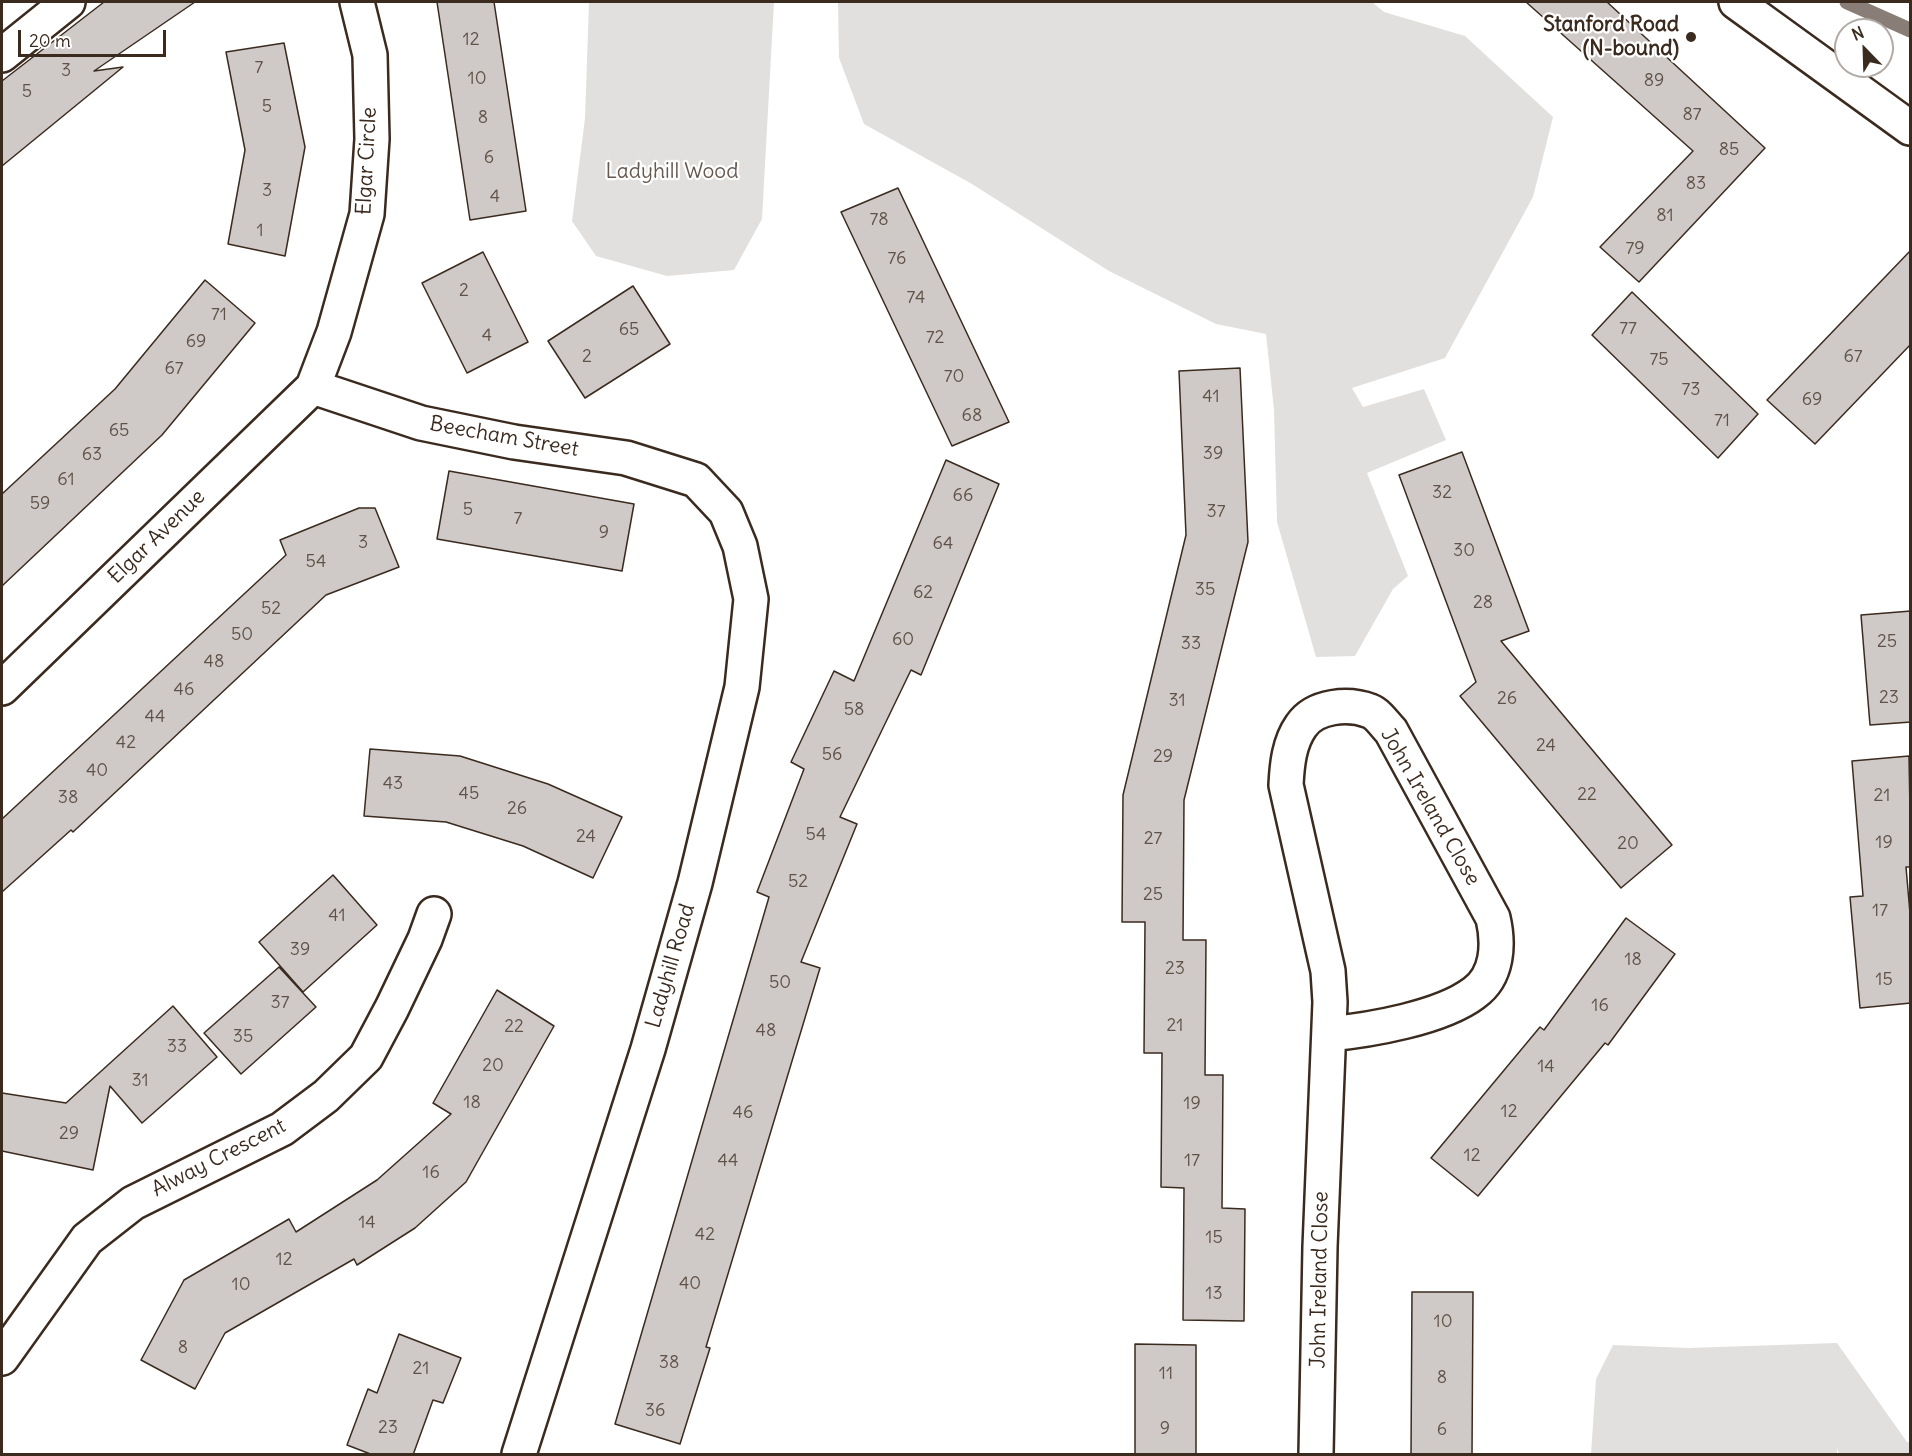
<!DOCTYPE html>
<html>
<head>
<meta charset="utf-8">
<style>
  body { margin:0 }
  #map { position:relative; width:1912px; height:1456px; overflow:hidden; background:#fff; font-family:Delius,sans-serif }
  canvas { display:block }
  .frame { position:absolute; inset:0; border:3px solid #3b2a1e; pointer-events:none }
  .north { position:absolute; left:1834px; top:18px; width:60px; height:60px; box-sizing:border-box; background:#fff; border:2px solid #b1aaa5; border-radius:50%; rotate:337deg; font-size:16px; font-weight:700; line-height:24px; text-align:center; color:#3b2a1e }
  .north::after { content:''; display:block; margin:auto; width:21px; height:27px; background:#3b2a1e; clip-path:polygon(50% 0,100% 100%,50% 72%,0 100%) }
  .scale { position:absolute; left:18px; top:30px; width:148px; height:27px; box-sizing:border-box; border:3px solid #3b2a1e; border-top:0; padding-left:8px; font-size:18px; line-height:21px; white-space:nowrap; color:#3b2a1e; -webkit-text-stroke:4px #fff; paint-order:stroke }
</style>
</head>
<body>
<div id="map">
<canvas width="1912" height="1456"></canvas>
<div class="frame"></div>
<div class="north">N</div>
<div class="scale">20 m</div>
</div>
<script>
const ctx = document.querySelector('canvas').getContext('2d');
ctx.lineJoin = 'round';
function fill(path, color) { ctx.fillStyle = color; ctx.fill(path, 'evenodd'); }
function stroke(path, color, width, dash) { ctx.strokeStyle = color; ctx.lineWidth = width; ctx.lineCap = dash ? 'butt' : 'round'; ctx.setLineDash(dash || []); ctx.stroke(path); }
function drawText(font, color, halo, rows, align = 'center') {
  ctx.font = font + ' Delius,sans-serif'; ctx.lineWidth = 4.5; ctx.setLineDash([]); ctx.textBaseline = 'middle'; ctx.strokeStyle = halo; ctx.fillStyle = color; for (const [text, x, y, turn = 0] of rows) {
    ctx.save(); ctx.translate(x, y); ctx.rotate((+turn || 0) * Math.PI / 180); ctx.textAlign = isNaN(turn) ? turn : align; if (halo) ctx.strokeText(text, 0, 0); ctx.fillText(text, 0, 0); ctx.restore();
  }
}
fill(new Path2D(`
  M589,2h185l-12,217 -28,51 -67,6 -71,-20 -24,-35 13,-103z
  M838,2h534l12,10 81,24 88,81 -20,80 -88,161 -93,30 11,19 61,-18 22,51 -79,33 41,103 -15,13 -38,67 -39,1 -39,-135 -3,-112 -8,-76 -50,-10 -107,-53 -137,-87 -108,-60 -25,-66z
  M1837,1343l70,99h3v12h-71l-2,-6v6h-246l5,-75 17,-34 76,3z`), '#e2e0de');
stroke(new Path2D(`
  M1847,2l63,28`), '#887e77', 15);
const building = new Path2D(`
  M104,2h91l-101,69 29,-4 -121,99v-85z
  M437,2h57l32,209 -56,9z
  M1526,2h81l158,146 -126,134 -39,-35 93,-96z
  M284,43l21,104 -20,109 -57,-12 17,-94 -19,-98z
  M898,188l111,234 -57,24 -111,-234z
  M1911,250v94l-96,100 -48,-44z
  M483,252l45,90 -61,31 -45,-90z
  M205,280l50,43 -93,112 -160,151v-92l113,-105z
  M633,286l37,58 -85,54 -37,-57z
  M1632,292l126,122 -40,44 -126,-123z
  M1240,368l8,174 -64,258 -1,140h23l-1,135h18l-1,133 23,1 -1,112 -61,-1 1,-132 -23,-1 1,-134h-18l1,-131h-23l1,-127 63,-260 -7,-164z
  M1462,452l67,179 -28,10 171,204 -51,43 -161,-192 16,-14 -77,-207z
  M946,460l53,24 -78,191 -10,-5 -71,147 17,7 -56,138 19,6 -114,379 4,1 -30,96 -65,-20 154,-527 -12,-5 47,-123 -13,-7 43,-91 20,10z
  M449,471l185,33 -12,67 -185,-32z
  M359,508h16l24,59 -73,28 -253,237 -2,-2 -69,62v-73l284,-264 -6,-15z
  M1911,611v111l-41,3 -9,-110z
  M370,749l90,7 88,28 74,33 -29,61 -70,-32 -77,-24 -82,-6z
  M1909,756l2,111h-5l5,58v78l-51,5 -10,-111 13,-1 -11,-135z
  M333,875l44,50 -74,67 -44,-50z
  M1626,918l49,36 -67,91 -3,-2 -127,153 -47,-38 109,-131 4,3z
  M279,967l37,40 -75,67 -37,-41z
  M497,990l57,36 -88,156 -51,46 -58,37 -3,-6 -129,74 -30,56 -54,-29 43,-80 105,-61 7,13 81,-52 74,-66 -18,-11z
  M173,1006l44,51 -75,66 -32,-37 -17,84 -91,-19v-58l64,10z
  M1412,1292h61l-1,163h-61z
  M399,1334l62,24 -18,45 -10,-3 -20,55h-40l-26,-10 21,-56 9,4z
  M1135,1344l61,1v110h-61z`);
fill(building, '#cfcac7');
stroke(building, '#3b2a1e', 1.5);
const street = new Path2D(`
  M2,55l66,-53
  M313,387l108,36 93,19 112,16 70,22 30,32 14,34 11,53 -9,88 -47,196 -47,166 -129,405
  M2,688l311,-301 21,-55 33,-118 5,-75 -2,-84 -13,-53
  M2,1358l85,-119 46,-36 149,-74 44,-33 40,-39 26,-49 33,-69 9,-25
  M1316,1454l4,-207 10,-245 -2,-31 -42,-186c1,-20 3,-42 15,-59 14,-21 48,-23 69,-15 8,3 15,14 21,20l102,187c6,26 5,58 -19,75 -33,25 -104,37 -145,41`);
const secondary = new Path2D(`
  M1736,2l174,126`);
stroke(street, '#3b2a1e', 38);
stroke(secondary, '#3b2a1e', 38);
stroke(street, '#fff', 33);
stroke(secondary, '#fff', 33);
for (const [x, y, r, color] of [
  [1691,37,6,"#3b2a1e"]
]) { const dot = new Path2D(); dot.arc(x, y, r, 0, 2 * Math.PI); ctx.fillStyle = color; ctx.fill(dot); stroke(dot, '#fff', 2); }
drawText('18px', '#605248', null, [
  ["12",471,40],
  ["7",259,68],
  ["3",66,71],
  ["10",477,79],
  ["89",1654,81],
  ["5",27,92],
  ["5",267,107],
  ["87",1692,115],
  ["8",483,118],
  ["85",1729,150],
  ["6",489,158],
  ["83",1696,184],
  ["3",267,191],
  ["4",495,197],
  ["81",1665,216],
  ["78",879,220],
  ["1",260,231],
  ["79",1635,249],
  ["76",897,259],
  ["2",464,291],
  ["74",916,298],
  ["71",219,315],
  ["77",1628,329],
  ["65",629,330],
  ["4",487,336],
  ["72",935,338],
  ["69",196,342],
  ["2",587,357],
  ["67",1853,357],
  ["75",1659,360],
  ["67",174,369],
  ["70",954,377],
  ["73",1691,390],
  ["41",1211,397],
  ["69",1812,400],
  ["68",972,416],
  ["71",1722,421],
  ["65",119,431],
  ["39",1213,454],
  ["63",92,455],
  ["61",66,480],
  ["32",1442,493],
  ["66",963,496],
  ["59",40,504],
  ["5",468,510],
  ["37",1216,512],
  ["7",518,519],
  ["9",604,533],
  ["3",363,543],
  ["64",943,544],
  ["30",1464,551],
  ["54",316,562],
  ["35",1205,590],
  ["62",923,593],
  ["28",1483,603],
  ["52",271,609],
  ["50",242,635],
  ["60",903,640],
  ["25",1887,642],
  ["33",1191,644],
  ["48",214,662],
  ["46",184,690],
  ["23",1889,698],
  ["26",1507,699],
  ["31",1177,701],
  ["58",854,710],
  ["44",155,717],
  ["42",126,743],
  ["24",1546,746],
  ["56",832,755],
  ["29",1163,757],
  ["40",97,771],
  ["43",393,784],
  ["45",469,794],
  ["22",1587,795],
  ["21",1882,796],
  ["38",68,798],
  ["26",517,809],
  ["54",816,835],
  ["24",586,837],
  ["27",1153,839],
  ["19",1884,843],
  ["20",1628,844],
  ["52",798,882],
  ["25",1153,895],
  ["17",1880,911],
  ["41",337,916],
  ["39",300,950],
  ["18",1633,960],
  ["23",1175,969],
  ["15",1884,980],
  ["50",780,983],
  ["37",280,1003],
  ["16",1600,1006],
  ["21",1175,1026],
  ["22",514,1027],
  ["48",766,1031],
  ["35",243,1037],
  ["33",177,1047],
  ["20",493,1066],
  ["14",1546,1067],
  ["31",140,1081],
  ["18",472,1103],
  ["19",1192,1104],
  ["12",1509,1112],
  ["46",743,1113],
  ["29",69,1134],
  ["12",1472,1156],
  ["44",728,1161],
  ["17",1192,1161],
  ["16",431,1173],
  ["14",367,1223],
  ["42",705,1235],
  ["15",1214,1238],
  ["12",284,1260],
  ["40",690,1284],
  ["10",241,1285],
  ["13",1214,1294],
  ["10",1443,1322],
  ["8",183,1348],
  ["38",669,1363],
  ["21",421,1369],
  ["11",1166,1374],
  ["8",1442,1378],
  ["36",655,1411],
  ["23",388,1428],
  ["9",1165,1429],
  ["6",1442,1430]
]);
drawText('bold 21px', '#3b2a1e', '#fff', [
  ["Stanford Road",1679,25],
  ["(N-bound)",1679,49]
], 'right');
drawText('21px', '#3b2a1e', '#fff', [
  ["Elgar Circle",367,161,-87],
  ["Beecham Street",504,437,10],
  ["Elgar Avenue",157,537,-44],
  ["John Ireland Close",1430,807,60],
  ["Ladyhill Road",671,966,-74],
  ["Alway Crescent",219,1158,-27],
  ["John Ireland Close",1320,1280,-89]
]);
drawText('21px', '#65584e', '#fff', [
  ["Ladyhill Wood",672,172]
]);
</script>
</body>
</html>
